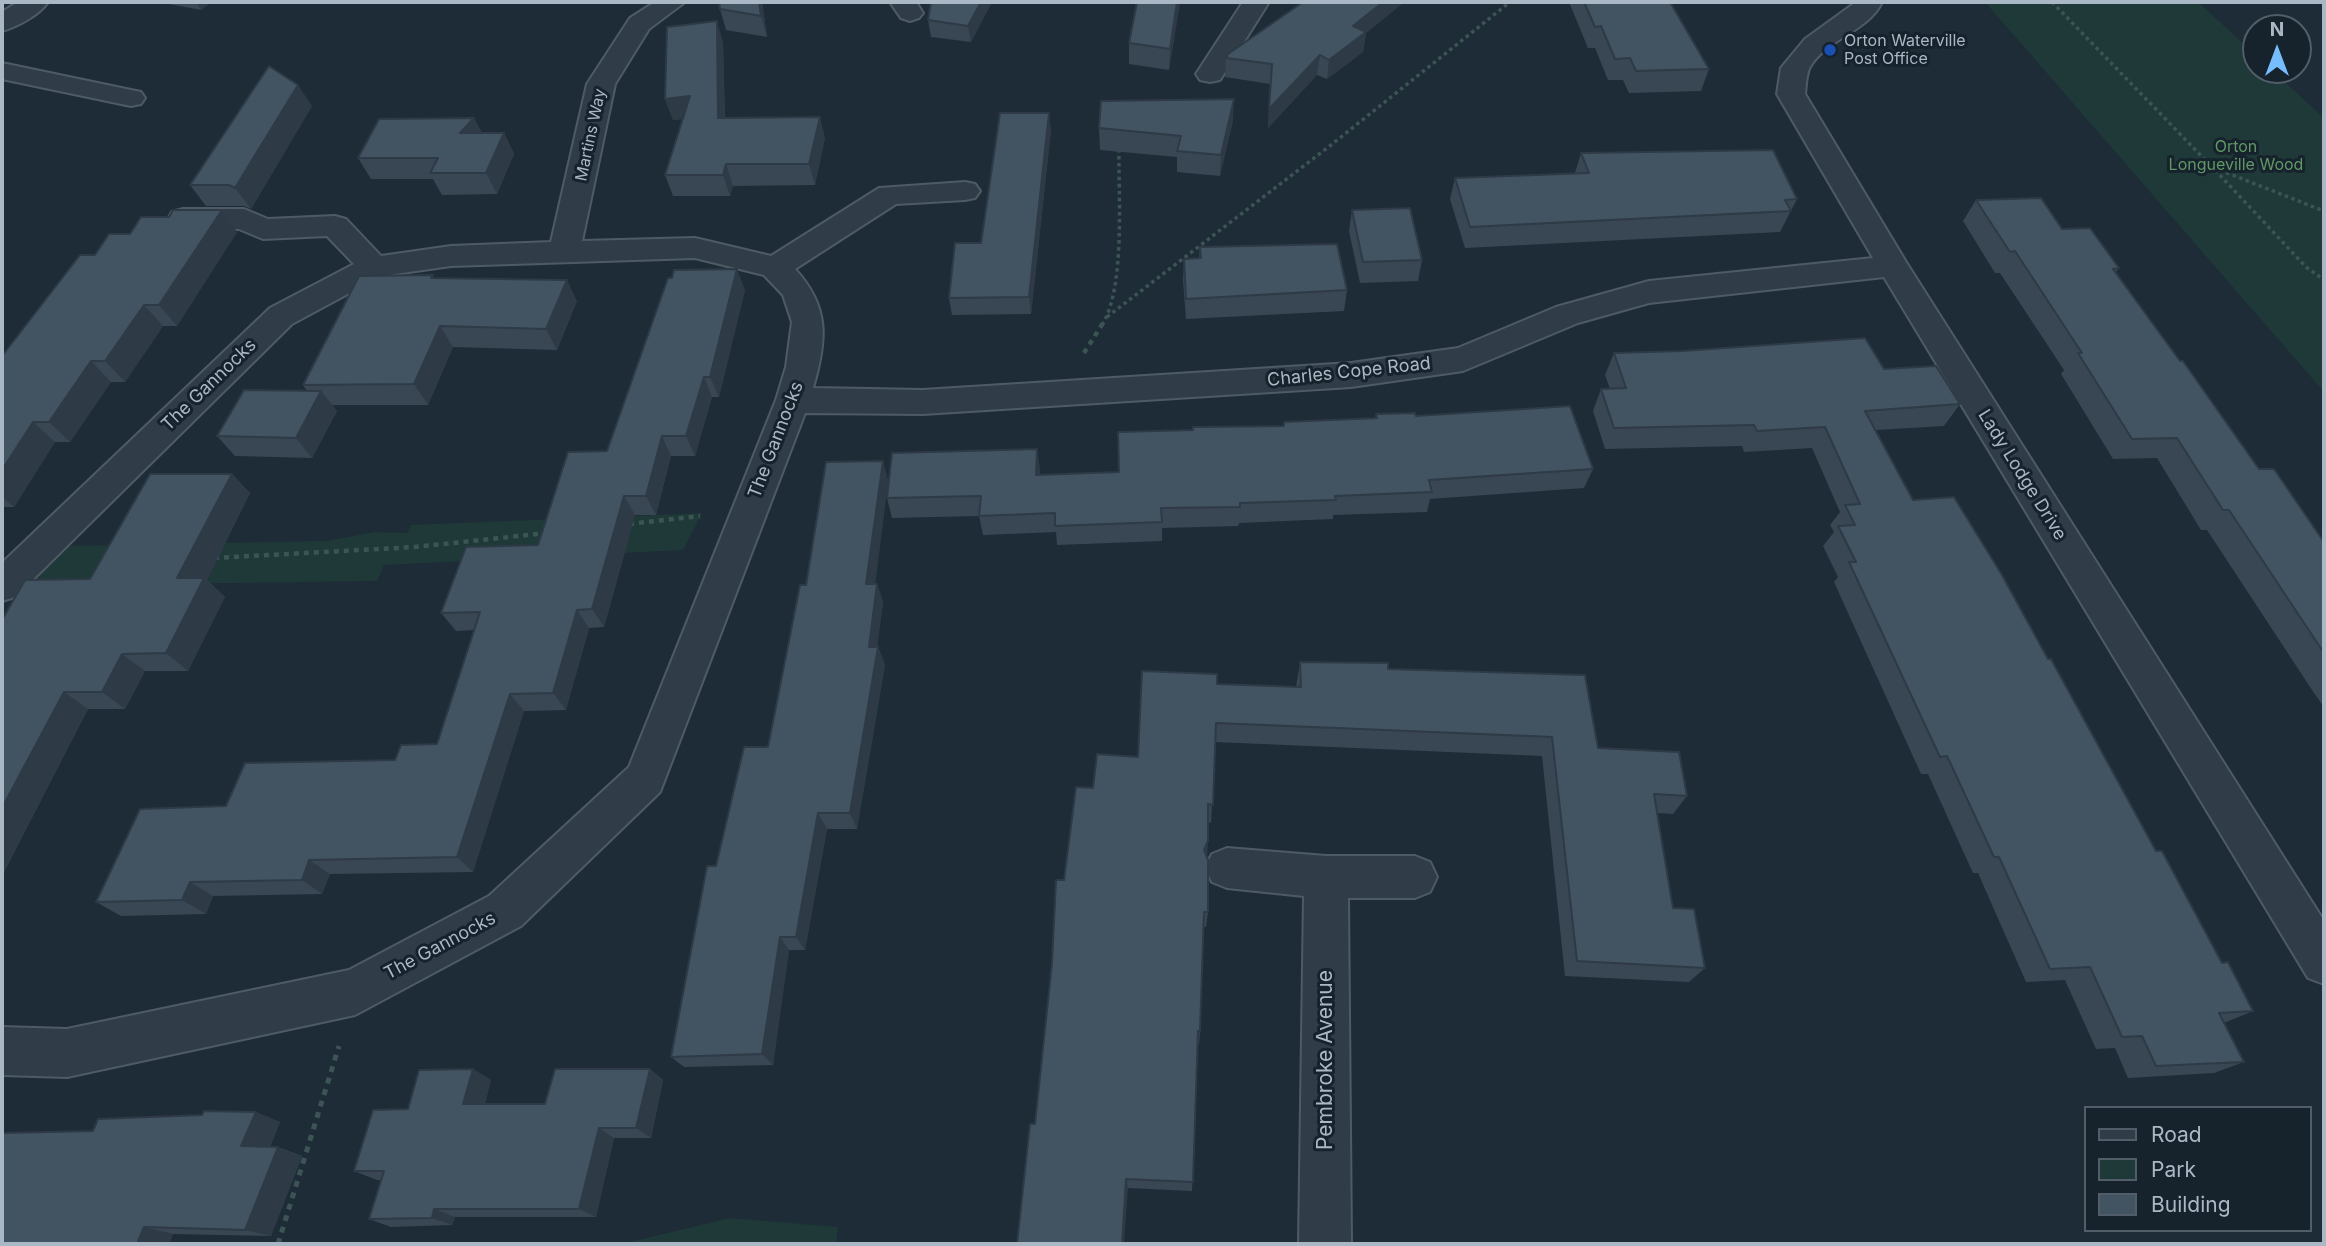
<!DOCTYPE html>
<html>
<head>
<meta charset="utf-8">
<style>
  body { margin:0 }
  #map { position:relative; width:2326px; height:1246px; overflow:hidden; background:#1d2c37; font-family:Inter,sans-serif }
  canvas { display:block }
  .frame { position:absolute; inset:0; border:4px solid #aab8c5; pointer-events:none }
  .legend { position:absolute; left:2084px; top:1106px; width:228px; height:126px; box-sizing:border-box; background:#16222c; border:2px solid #515e69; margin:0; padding:9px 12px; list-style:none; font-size:21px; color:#aab8c5 }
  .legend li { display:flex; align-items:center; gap:14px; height:35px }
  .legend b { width:35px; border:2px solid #515e69 }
  .north { position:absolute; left:2242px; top:14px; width:70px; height:70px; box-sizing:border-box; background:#16222c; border:2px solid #515e69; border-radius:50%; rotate:0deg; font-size:19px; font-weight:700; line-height:28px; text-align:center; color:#aab8c5 }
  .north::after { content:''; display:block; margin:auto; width:24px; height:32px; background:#75bdff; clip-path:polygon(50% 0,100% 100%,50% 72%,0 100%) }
</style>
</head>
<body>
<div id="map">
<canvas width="2326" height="1246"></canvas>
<div class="frame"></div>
<ul class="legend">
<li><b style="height:9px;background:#303d48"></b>Road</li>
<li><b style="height:19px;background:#1f3838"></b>Park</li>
<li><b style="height:19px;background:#425362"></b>Building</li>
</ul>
<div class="north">N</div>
</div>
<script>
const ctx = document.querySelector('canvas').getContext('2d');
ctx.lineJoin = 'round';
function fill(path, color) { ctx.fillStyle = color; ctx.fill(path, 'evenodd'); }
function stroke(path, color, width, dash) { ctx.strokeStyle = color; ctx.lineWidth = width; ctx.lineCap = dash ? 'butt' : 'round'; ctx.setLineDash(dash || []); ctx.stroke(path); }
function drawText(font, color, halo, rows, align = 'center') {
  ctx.font = font + ' Inter,sans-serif'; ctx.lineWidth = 6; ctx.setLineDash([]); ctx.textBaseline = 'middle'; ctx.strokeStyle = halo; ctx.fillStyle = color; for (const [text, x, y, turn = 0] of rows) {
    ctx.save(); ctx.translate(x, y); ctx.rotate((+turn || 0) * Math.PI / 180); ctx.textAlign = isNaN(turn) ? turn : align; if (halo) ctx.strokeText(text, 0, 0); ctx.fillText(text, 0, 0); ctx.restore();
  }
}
fill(new Path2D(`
  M1985,2h213l58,53v15h16l52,48v274z
  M702,513l-19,37 -299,15 -7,16 -354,5 44,-40 260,-5 48,-9 32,1 4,-8z
  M730,1218l108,9 -2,17h-214z`), '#1f3838');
const minor = new Path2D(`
  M18,2h30c-9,13 -31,25 -46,29v-19z
  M655,2h30l-36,27 -34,55 -33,157 113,-3 76,18 108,-68 86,-6 10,2 5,7 -5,7 -10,2 -69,4 -101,65c35,38 32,71 18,119l110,2 428,-27 107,-15 98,-41 93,-26 224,-23 -96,-164 4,-26 24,-29 51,-37h26c-13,29 -56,37 -72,65 -4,7 -4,19 -5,27l101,168 418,659v63l-16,-6 -424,-701 -235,26 -71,20 -115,48 -112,16 -428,27 -118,-1 -145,379 -139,134 -166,89 -288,62 -65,-2v-48l65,2 282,-59 140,-74 140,-129 147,-367 10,-33 6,-45 -9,-27 -19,-20 -69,-17 -244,8 -70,10 -89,48 -277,273 -13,4v-38l268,-255 84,-44 -27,-28 -64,3 -24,-10h-56l-11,-3 -4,-7 4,-7 11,-3h61l24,10 67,-3 11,3 35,37 70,-10 100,-4 36,-158 43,-66z
  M890,2h26l7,11 -4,5 -9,3 -9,-3z
  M1243,2h26l-49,78 -10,2 -10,-2 -4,-6z
  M2,63l129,27 10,2 4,6 -4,6 -10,2 -129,-27z
  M1227,848l99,8h89l15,6 7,15 -7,15 -15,6h-67l3,346h-52l5,-348 -77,-8 -15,-6 -7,-14 7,-14z`);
stroke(minor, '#4e5b66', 4);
stroke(new Path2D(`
  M2052,2l160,165 112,44
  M2215,170l91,97 18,13
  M1107,317l224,-172 179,-143
  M1102,325c24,-38 16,-133 17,-179`), '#3c5554', 3.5, [3.5, 3.5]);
stroke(new Path2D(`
  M1084,353l19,-30
  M629,524l71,-8
  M214,558l201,-11 132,-14`), '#3c5554', 4.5, [5, 5]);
stroke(new Path2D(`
  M278,1244l61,-198`), '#3c5554', 5, [6, 6]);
fill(minor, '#303d48');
fill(new Path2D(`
  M158,2h53l-10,8z
  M719,2h43l5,35 -41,-7 -6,-21z
  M992,2l-21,40 -40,-5 -3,-17z
  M1137,2h43l-11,68 -40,-6v-21z
  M1303,2h101l-38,31 -3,19 -36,27 -10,-4 -49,53 2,-44 -45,-7 1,-19z
  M1569,2h101l39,67 -8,22 -72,2 -6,-13h-15l-13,-32h-7z
  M723,42l2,76 100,20 -10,47 -82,1 -3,10h-57l-8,-21 18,-56 -10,1 -8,-21z
  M312,106l-61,103 -7,-3h-38l-16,-21z
  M474,118l8,15h22l10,21 -17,40 -55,1 -9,-16h-62l-13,-21z
  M1233,120l-13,56 -43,-4v-15l-77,-7 -1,-22z
  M1051,130l-20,184 -79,1 -3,-17 32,-55z
  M1581,153l216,46 -17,33 -315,16 -15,-49 5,-21 120,-5z
  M1976,200l86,29 57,39 -3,4 143,197 65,73v165l-10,-14 -107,-163h-6l-44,-72 -44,1 -52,-85 3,-4 -64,-97h-5l-32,-52z
  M1352,210l70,50 -4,21 -58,2 -11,-52z
  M237,232l-60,94h-14l-38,56h-14l-41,60h-15l-41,65h-12v-151l93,-101z
  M1200,247l147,43 -3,21 -158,8 -3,-39 1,-21 15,-1z
  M434,278l143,23 -20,49 -104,-3 -25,58h-96l5,6 -25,47 -77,-2 -18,-20 90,-45 -4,-6z
  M745,290l-26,107h-7l-17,59h-24l-15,59h-21l-31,112 -15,1 -23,82 -42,1 -51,161 -143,2 -8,20 -109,2 -7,18 -85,2 -25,-14 130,-96 169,-46 42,-16 37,-114 -18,1 -15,-18 97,-68 69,-94z
  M1614,353l270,16 76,35 -16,22 -68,4 37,70 135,159 108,192 66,112 31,48 -29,12 20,39 -30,11 -86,5 -13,-30 -19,1 -31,-69 -39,2 -48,-109h-5l-45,-99h-7l-87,-192 4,-5 -15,-31 11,-14 -4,-7 10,-13 -28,-64 -68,4 -2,-6 -137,3 -12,-38 8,-22h9l-5,-14z
  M1376,414l40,2 177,53 -9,19 -154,11 -3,13 -94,3v4l-94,4 -1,3 -76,2v13l-105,4 -1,-13 -73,3 -4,-19 -87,2 -5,-20 150,-49 2,26 80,-3 74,-42 90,-4 1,-4 91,-4z
  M883,461l5,20 -13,103h2l6,18 -6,45h1l7,18 -28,164h-30l-22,121h-16l-16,115 -89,2 -13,-10 45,-191 52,-119 38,-162z
  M232,474l18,19 -43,87 18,17 -37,74h-43l-20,38h-37l-86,167 88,-297z
  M1300,662l88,7 210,79 89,48 -14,18 -16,-1 16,95 32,60 -16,14 -124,-6 -23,-220 -327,-14 -4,81 -3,-1 -1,36 1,54 -2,15h-2l-4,104 -1,14 -1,-1 -6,147 -64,-3 -93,-64 29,-244 29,-92 45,-31 79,-73 79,3z
  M473,1069l18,11 -6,24h60l105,-35 13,11 -12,58h-37l-18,79h-141l-3,8 -61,2 -22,-8 12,-39h-4l-23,-9 54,-62z
  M256,1112l24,10 -10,25h8l24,9 -31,80 -98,-2 -4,10h-167l91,-113z`), '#394754');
fill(new Path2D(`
  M196,2h15l-10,8z
  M759,2h3l5,35 -6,-21z
  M981,2h11l-21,40 -3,-16z
  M1177,2h3l-11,68 1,-21z
  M1383,2h21l-38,31 -3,19 -36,27 2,-19 24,-34z
  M717,21l6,21 2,97 -7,-21z
  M1320,55l-3,20 -49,53 1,-19z
  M298,85l14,21 -61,103 -16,-21z
  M690,96l7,21 -24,3 -8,-21z
  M1234,99l-1,21 -13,56 1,-21z
  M1049,113l2,17 -20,184 -2,-17z
  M820,117l5,21 -10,47 -6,-21z
  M474,118l11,21 -25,-6z
  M504,133l10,21 -17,40 -11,-21z
  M726,164l7,22 -3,10 -7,-21z
  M222,210l15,22 -60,94 -18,-21z
  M737,269l8,21 -26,107 -9,-20z
  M567,280l10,21 -20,49 -11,-21z
  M144,305l19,21 -38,56 -20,-21z
  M440,326l13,21 -25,58 -14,-21z
  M91,361l20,21 -41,60 -21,-20z
  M704,377l8,20 -17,59 -9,-20z
  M321,391l16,20 -25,47 -16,-20z
  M33,422l22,20 -41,65 -12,-10v-27z
  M662,436l9,20 -15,59 -10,-19z
  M1037,449l3,20 -1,26 -3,-20z
  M883,461l5,20 -15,122 -7,-19z
  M232,474l18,19 -43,87 18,17 -37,74 -22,-18 11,-75z
  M624,496l11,19 -31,112 -12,-18z
  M877,584l6,18 -8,63 -6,-18z
  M577,610l12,18 -23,82 -13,-17z
  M878,647l7,18 -28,164 -7,-16z
  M122,654l23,17 -20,38 -23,-17z
  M64,692l24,17 -86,167v-68z
  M510,694l14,17 -51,161 -16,-15z
  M818,813l9,16 -22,121 -9,-13z
  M1208,841l-1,18 -3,-9z
  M309,860l21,14 -8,20 -20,-14z
  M190,882l23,14 -7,18 -24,-14z
  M780,937l9,13 -16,115 -11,-11z
  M473,1069l18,11 -9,34 -19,-10z
  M650,1069l13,11 -12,58 -15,-10z
  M256,1112l24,10 -13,33 -26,-9z
  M599,1128l15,10 -18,79 -17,-8z
  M278,1147l24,9 -31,80 -26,-6z
  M1126,1179l2,9 -4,56h-2z
  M434,1209l21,8 -3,8 -20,-7z
  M144,1227l29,7 -4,10h-32z`), '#2e3a45');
const building = new Path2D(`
  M719,2h40l2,14 -41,-7z
  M931,2h50l-13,24 -40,-6z
  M1137,2h40l-7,47 -41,-6z
  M1303,2h80l-30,24 13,6 -37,28 -9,-5 -51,54 3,-45 -46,-6 2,-4z
  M1584,2h86l39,67 -73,2 -6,-13 -15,1 -14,-33 -6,1z
  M717,21l1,97 102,-1 -11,47h-83l-3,11h-58l25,-79 -25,3 2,-72z
  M269,66l29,19 -63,103 -6,-3h-39z
  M1234,99l-13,56 -44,-4 4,-15 -82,-8 2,-27z
  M1000,113h49l-20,184 -80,1 6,-55h26z
  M474,118l-14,15h44l-18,40h-56l8,-15h-80l21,-39z
  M1773,150l24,49 -12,1 6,11 -321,16 -15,-49 134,-5 -8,-20z
  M2041,198l21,31 28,-1 29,40 -6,1 67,92h3l76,108h15l50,73v111l-95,-143h-6l-46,-72 -45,1 -54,-86h4l-67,-102 -5,1 -34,-52z
  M1410,208l12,52 -59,2 -11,-52z
  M173,210h49l-63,95h-15l-39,56h-14l-42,61h-16l-31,48v-114l78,-101h15l14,-21h21l11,-17h28z
  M1337,244l10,46 -161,9 -2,-40 17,-1 -1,-11z
  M737,269l-27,108h-6l-18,59h-24l-16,60h-22l-32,113 -15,1 -24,83 -43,1 -53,163 -148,3 -7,20 -112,2 -8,18 -86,2 44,-93 86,-3 19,-43 150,-3 6,-15 36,-1 43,-132 -39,1 25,-66 72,-2 30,-93 39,-1 61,-173h4l2,-8z
  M433,275l-2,3 136,2 -21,49 -106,-3 -26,58 -111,1 56,-109z
  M1865,338l19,31 52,-3 24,38 -95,7 48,89 41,-3 48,78 46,84h3l105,192h6l60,112 6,-1 25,49 -34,2 25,49 -88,4 -14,-30 -20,1 -32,-70 -40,2 -51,-112h-5l-47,-101 -7,1 -91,-195h7l-18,-36 17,-1 -10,-20 15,-1 -35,-77 -68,4 -3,-6 -140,3 -13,-39 25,-1 -12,-35 68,-2z
  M244,390l77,1 -25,47 -79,-2z
  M1570,406l23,63 -164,11 3,12 -97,4 1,4 -96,3v4l-79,1 1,14 -107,4v-13l-76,3 2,-20 -94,2 5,-45 145,-4 -1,26 83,-3 -1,-40 75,-2v-3l91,-1v-4l93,-4 -1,-4 39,-1 1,3z
  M883,461l-17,123h11l-8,63h9l-28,166h-32l-22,124h-16l-18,117 -91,3 36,-191h9l28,-119h24l32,-162h6l20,-123z
  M150,474h82l-55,104h27l-38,75 -44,1 -20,38h-38l-62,116v-188l23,-40 65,-1z
  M1300,662l88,1v6l197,6 13,73 81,4 8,44 -33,-2 19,114 21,1 11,59 -128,-7 -25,-224 -336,-14 -3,82 -5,-1v37l-4,9 4,10v52h-4l-4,119h-2l-5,151 -67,-3 -4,65h-105l13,-120h5l17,-161 4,-83h8l12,-93 17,1 4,-34 41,3 4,-86 75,3v10l84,3z
  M473,1069l-10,35h82l10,-35h95l-14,59h-37l-20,81h-145l-2,9 -63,1 15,-48h-30l19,-61 35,-1 11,-39z
  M204,1111l52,1 -15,34 37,1 -33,83 -101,-3 -7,17h-135v-111l91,-2 5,-12 104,-4z`);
fill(building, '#425362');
stroke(building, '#2e3a45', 2);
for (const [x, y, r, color] of [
  [1830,50,7,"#1a4fb4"]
]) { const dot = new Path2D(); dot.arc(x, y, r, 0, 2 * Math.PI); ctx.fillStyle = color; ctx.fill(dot); stroke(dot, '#16222c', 2.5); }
drawText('16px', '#aab8c5', '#16222c', [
  ["Orton Waterville",1844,41],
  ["Post Office",1844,59]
], 'left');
drawText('16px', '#aab8c5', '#16222c', [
  ["Martins Way",591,135,-78]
]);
drawText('16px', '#609765', '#16222c', [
  ["Orton",2236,147],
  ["Longueville Wood",2236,165]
]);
drawText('18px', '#aab8c5', '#16222c', [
  ["Charles Cope Road",1349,372,-6],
  ["The Gannocks",209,385,-44],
  ["The Gannocks",776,440,-69],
  ["Lady Lodge Drive",2022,475,58],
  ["The Gannocks",440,946,-28]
]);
drawText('21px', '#aab8c5', '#16222c', [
  ["Pembroke Avenue",1326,1060,-90]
]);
</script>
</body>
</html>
